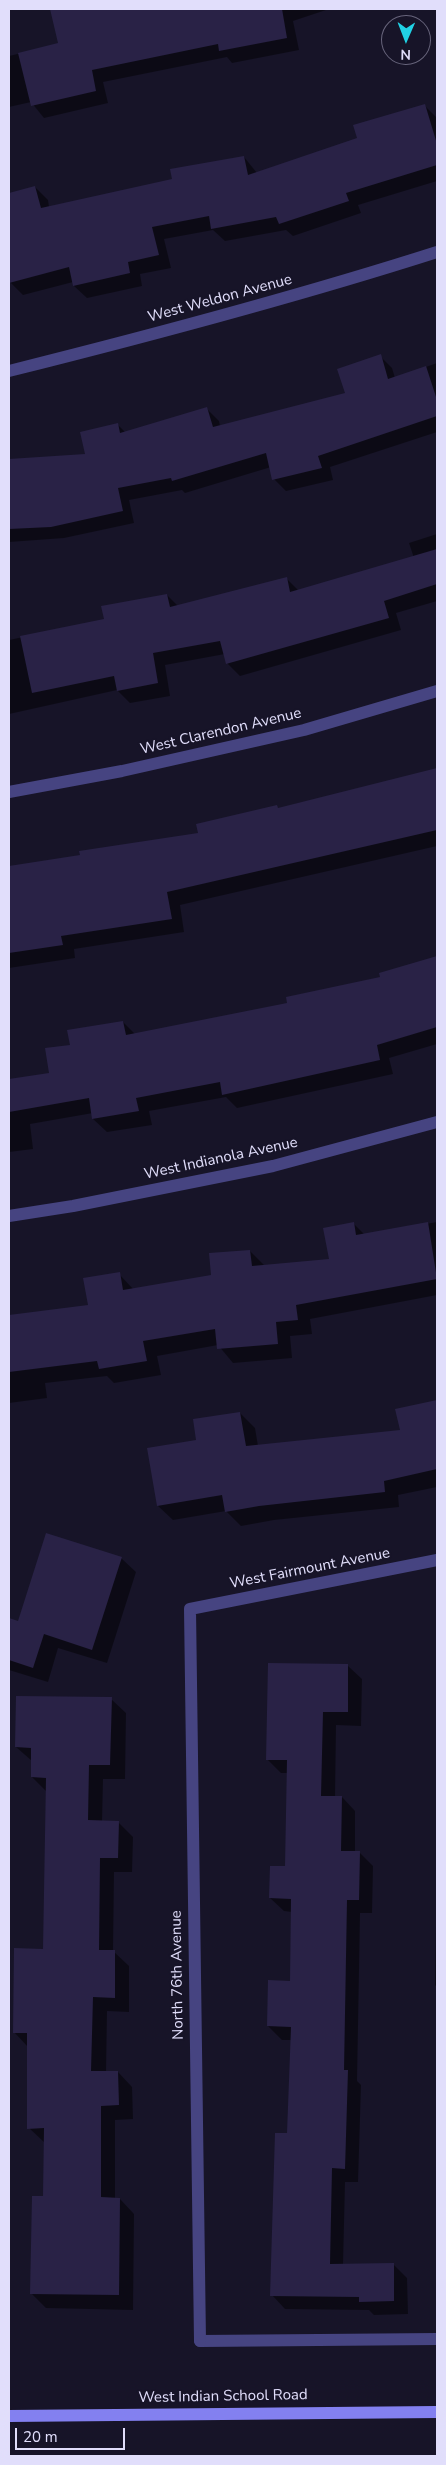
<!DOCTYPE html>
<html>
<head>
<meta charset="utf-8">
<style>
  body { margin:0 }
  #map { position:relative; width:446px; height:2465px; overflow:hidden; background:#171428; font-family:"Nunito Sans",sans-serif }
  canvas { display:block }
  .frame { position:absolute; inset:0; border:10px solid #e1defb; pointer-events:none }
  .north { position:absolute; left:381px; top:15px; width:50px; height:50px; box-sizing:border-box; background:#171428; border:1px solid #68657c; border-radius:50%; rotate:181deg; font-size:14px; font-weight:700; line-height:20px; text-align:center; color:#e1defb }
  .north::after { content:''; display:block; margin:auto; width:18px; height:22px; background:#21d1e4; clip-path:polygon(50% 0,100% 100%,50% 72%,0 100%) }
  .scale { position:absolute; left:15px; top:2428px; width:110px; height:22px; box-sizing:border-box; border:2px solid #e1defb; border-top:0; padding-left:6px; font-size:15px; line-height:18px; white-space:nowrap; color:#e1defb; -webkit-text-stroke:4px #171428; paint-order:stroke }
</style>
</head>
<body>
<div id="map">
<canvas width="446" height="2465"></canvas>
<div class="frame"></div>
<div class="north">N</div>
<div class="scale">20 m</div>
</div>
<script>
const ctx = document.querySelector('canvas').getContext('2d');
ctx.lineJoin = 'round';
function fill(path, color) { ctx.fillStyle = color; ctx.fill(path, 'evenodd'); }
function stroke(path, color, width, dash) { ctx.strokeStyle = color; ctx.lineWidth = width; ctx.lineCap = dash ? 'butt' : 'round'; ctx.setLineDash(dash || []); ctx.stroke(path); }
function drawText(font, color, halo, rows, align = 'center') {
  ctx.font = font + ' "Nunito Sans",sans-serif'; ctx.lineWidth = 4; ctx.setLineDash([]); ctx.textBaseline = 'middle'; ctx.strokeStyle = halo; ctx.fillStyle = color; for (const [text, x, y, turn = 0] of rows) {
    ctx.save(); ctx.translate(x, y); ctx.rotate((+turn || 0) * Math.PI / 180); ctx.textAlign = isNaN(turn) ? turn : align; if (halo) ctx.strokeText(text, 0, 0); ctx.fillText(text, 0, 0); ctx.restore();
  }
}
fill(new Path2D(`
  M65,9h264l-36,12 6,29 -67,13 -5,-6 -124,25 5,21 -64,15 -13,-16 -22,5v-51l51,-12 -8,-32z
  M425,106l12,12v63l-79,24 3,8 -68,23 -7,-6 -61,11 -12,-11 -49,9 7,29 -31,6 2,12 -55,12 -13,-12 -1,-4 -50,13 -13,-13 -1,-88 26,-7 13,13 1,7 125,-27 70,-23 13,16 101,-34z
  M380,356l12,12 3,10 42,-15v69l-107,35 3,13 -47,11 -12,-12 -3,-12 -86,26 -3,-3 -53,10 5,23 -70,15 -55,4v-82l78,-5 31,-30 8,8 81,-24 12,12 1,5 127,-32z
  M437,534v67l-41,12 5,17 -161,46 -13,-13 -2,-9 -60,11 5,31 -40,7 -13,-13 -108,24v-74l96,-20 62,-25 11,11 108,-28 13,13 115,-33 -5,-15z
  M437,770v76l-257,59 4,27 -110,17 1,9 -66,10v-101l72,-11 119,-22 77,-27 2,2z
  M437,957v87l-48,14 4,16 -156,34 -11,-11 -77,14 3,14 -45,7 -14,-13v-6l-63,11 3,25 -24,3v-72l42,-5 20,-29 52,-24 13,13 153,-31 93,-27 -1,-3z
  M437,1222v73l-127,24 2,15 -22,2 2,22 -59,5 -15,-18 -61,11 4,19 -47,8 -7,-7 -62,7 2,15 -38,5v-86l80,-11 30,-32 15,16 78,-14 38,-25 15,15 65,-6 24,-36 11,11z
  M437,1401v86l-39,8 1,12 -125,13 -33,6 -15,-15 -53,9 -15,-14 40,-65 42,-28 15,15 3,18 144,-15 -5,-21z
  M121,1558l15,14 -29,91 -49,-15 -10,34 -39,-12v-51l10,4z
  M348,1666l14,13 -1,47 -25,-1 -1,72h7l13,14v41h4l14,14 -1,47h-12l-3,168 4,4 -3,97h-13l-2,83 50,-1 14,14 1,36 -34,1 -5,-5 -84,-1 -13,-14 17,-161 3,-94h-10l-14,-14 23,-44 1,-70 -8,-1 -14,-13 16,-30 2,-95h-7l-14,-14z
  M111,1699l15,14 -1,66h-22l-1,43h16l15,15 -1,35h-18l-1,79 16,15v46l-22,-1 -1,62 12,-1 14,15 1,32 -18,1v79h5l14,15 -1,96 -87,-2 -15,-15 13,-95 1,-55 -16,-15 -1,-81 -14,-15 30,-82 3,-158 -15,-15v-16l-16,-14z
  M436,1927h1v60l-2,-2z`), '#0007');
fill(new Path2D(`
  M50,9h232l5,29 -68,13 -1,-7 -126,26 4,21 -65,15 -13,-53 40,-10z
  M425,104l12,40v21l-91,28 3,8 -70,23 -3,-7 -65,12 -2,-13 -57,11 7,28 -31,7 2,11 -57,13 -4,-19 -60,16v-90l26,-7 6,22 131,-29 -2,-10 74,-13 4,19 109,-37 -4,-13z
  M381,354l7,25 38,-13 11,34v16l-119,40 4,12 -50,12 -6,-27 -94,28 -1,-3 -53,10 5,23 -72,16 -42,2v-70l76,-5 -5,-22 38,-9 2,10 87,-26 6,20 132,-34 -8,-24z
  M437,549v35l-53,17 5,17 -163,46 -6,-23 -67,12 5,30 -41,8 -3,-15 -82,17 -12,-57 84,-17 -3,-13 66,-12 3,13 117,-30 3,15z
  M437,768v62l-270,62 5,27 -111,17 2,9 -54,8v-87l71,-11 -1,-4 119,-18 -2,-9 81,-19 1,3z
  M437,956v71l-60,18 3,15 -158,35 -2,-13 -84,16 3,13 -47,8 -3,-21 -80,14v-33l40,-6 -4,-25 25,-3 -3,-15 56,-9 3,14 161,-32 -1,-6 94,-20 -1,-4z
  M354,1222l2,13 72,-13 9,57 -141,26 2,15 -22,2 2,22 -61,5 -2,-20 -72,12 4,20 -48,8 -2,-8 -88,11v-57l79,-10 -5,-27 37,-6 3,18 88,-15 -2,-22 41,-3 2,16 77,-7 -6,-31z
  M437,1400v69l-53,12 1,11 -126,14 -34,6 -3,-17 -65,11 -10,-58 49,-8 -3,-21 47,-7 6,34 154,-16 -5,-21z
  M46,1533l76,24 -30,93 -48,-16 -11,34 -24,-8v-42l9,3z
  M268,1663l80,1v48h-25l-2,84h21l-1,55h19l-1,49h-12l-3,170h4l-3,99 -13,-1 -2,96 64,-1v38l-35,1v-5l-89,-1 5,-163h12l4,-106 -24,-1 1,-46 22,1 1,-82 -22,-1 1,-32h15l2,-106h-21z
  M16,1696l96,1 -2,68h-21l-1,55 31,1 -1,37h-18l-1,92h16v48l-22,-1 -2,74h27l1,34 -18,1v91l19,1 -1,97 -89,-1 2,-98h11l1,-68 -17,1v-96h-14l1,-85 29,1 3,-171 -15,-1v-29l-16,-1z`), '#292246');
stroke(new Path2D(`
  M200,2341l237,-2`), '#464481', 12);
stroke(new Path2D(`
  M9,371c144,-36 287,-74 428,-119
  M9,792l113,-21 182,-41 133,-39
  M9,1216l64,-10 200,-40 164,-44
  M200,2341l-10,-732 247,-49`), '#464481', 12);
stroke(new Path2D(`
  M9,2416l428,-4`), '#8380f0', 12);
drawText('15px', '#e1defb', '#171428', [
  ["West Weldon Avenue",220,299,-15],
  ["West Clarendon Avenue",221,732,-13],
  ["West Indianola Avenue",221,1159,-12],
  ["West Fairmount Avenue",310,1569,-11],
  ["North 76th Avenue",178,1975,-91],
  ["West Indian School Road",223,2397,-1]
]);
</script>
</body>
</html>
